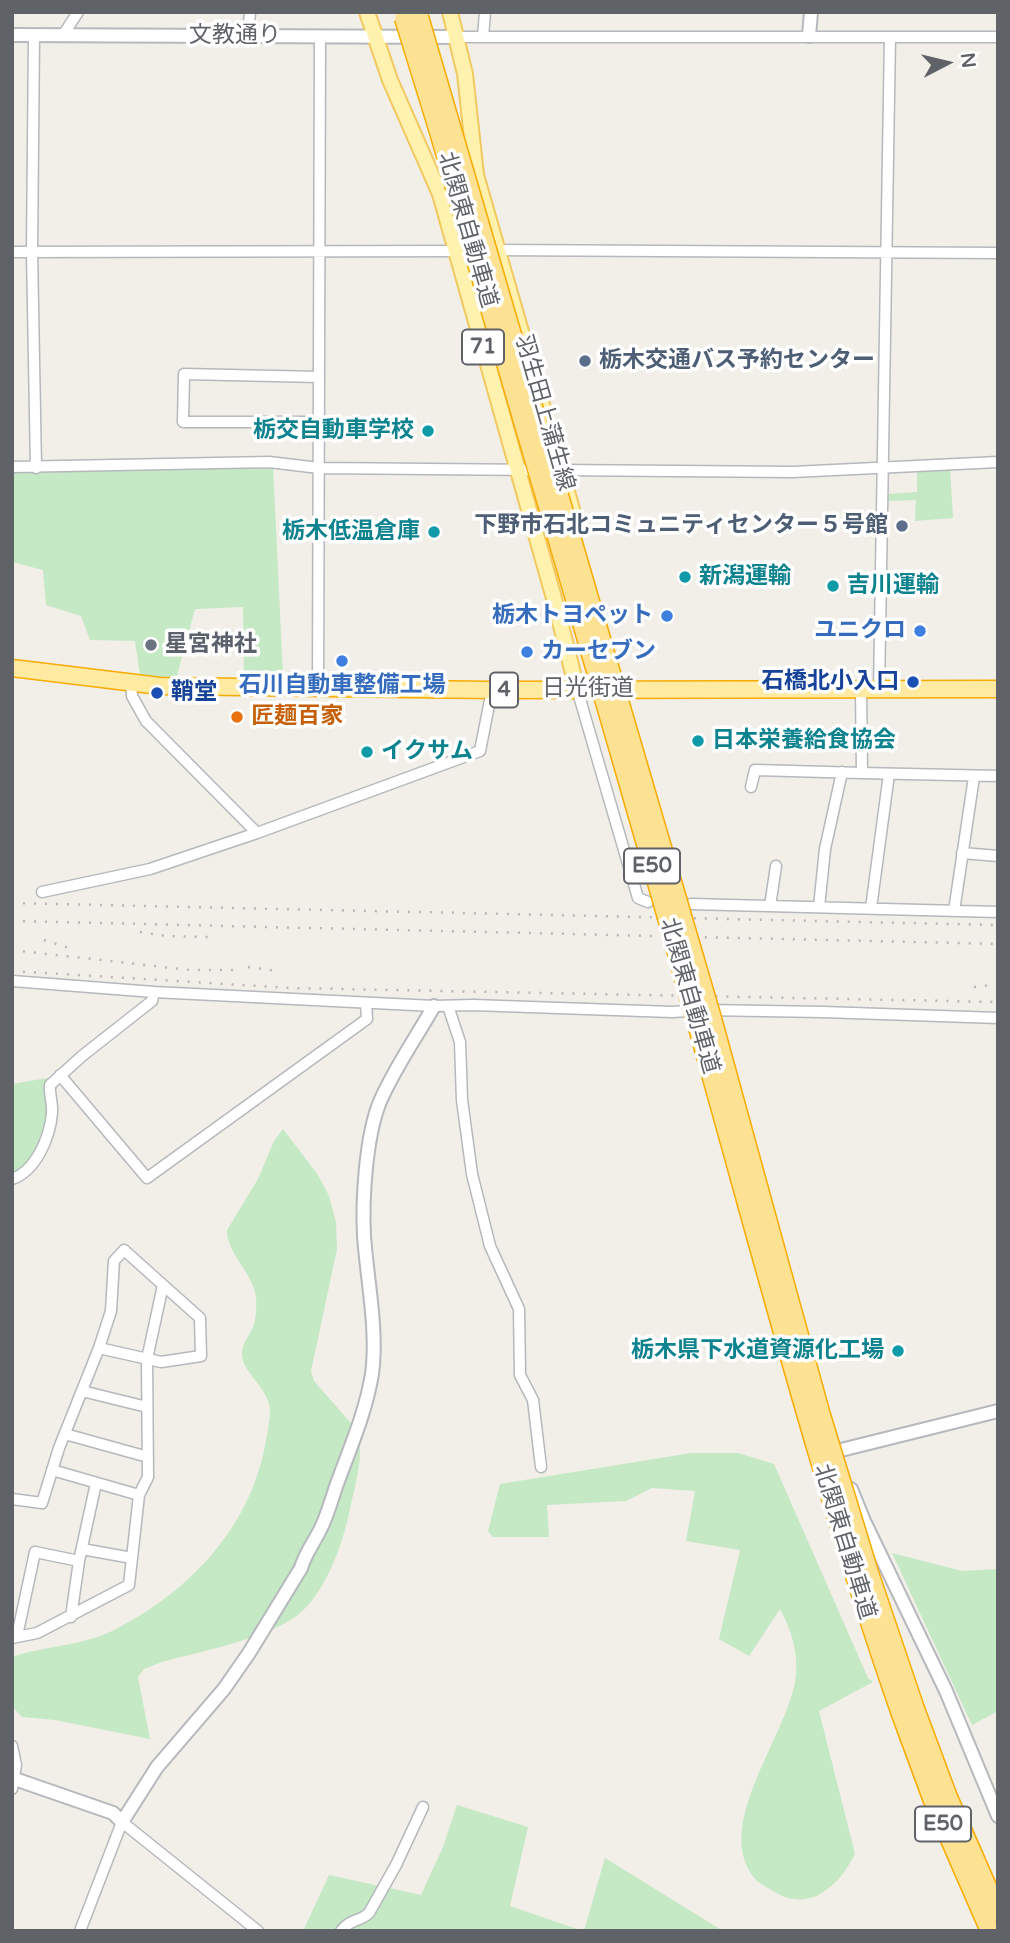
<!DOCTYPE html>
<html>
<head>
<meta charset="utf-8">
<style>
  body { margin:0 }
  #map { position:relative; width:1010px; height:1943px; overflow:hidden; background:#f1efe8; font-family:"Varela Round",sans-serif }
  canvas { display:block }
  .frame { position:absolute; inset:0; border:14px solid #5f6368; pointer-events:none }
  .north { position:absolute; left:912px; top:28px; width:70px; height:70px; -webkit-text-stroke:5px #fff; paint-order:stroke; rotate:83deg; font-size:19px; font-weight:700; line-height:28px; text-align:center; color:#5f6368 }
  .north::after { content:''; display:block; margin:auto; width:24px; height:32px; background:#5f6368; clip-path:polygon(50% 0,100% 100%,50% 72%,0 100%) }
</style>
</head>
<body>
<div id="map">
<canvas width="1010" height="1943"></canvas>
<div class="frame"></div>
<div class="north">N</div>
</div>
<script>
const ctx = document.querySelector('canvas').getContext('2d');
ctx.lineJoin = 'round';
function fill(path, color) { ctx.fillStyle = color; ctx.fill(path, 'evenodd'); }
function stroke(path, color, width, dash) { ctx.strokeStyle = color; ctx.lineWidth = width; ctx.lineCap = dash ? 'butt' : 'round'; ctx.setLineDash(dash || []); ctx.stroke(path); }
function drawText(font, color, halo, rows, align = 'center') {
  ctx.font = font + ' "Varela Round","Noto Sans JP",sans-serif'; ctx.lineWidth = 7; ctx.setLineDash([]); ctx.textBaseline = 'middle'; ctx.strokeStyle = halo; ctx.fillStyle = color; for (const [text, x, y, turn = 0] of rows) {
    ctx.save(); ctx.translate(x, y); ctx.rotate((+turn || 0) * Math.PI / 180); ctx.textAlign = isNaN(turn) ? turn : align; if (halo) ctx.strokeText(text, 0, 0); ctx.fillText(text, 0, 0); ctx.restore();
  }
}
fill(new Path2D(`
  M273,465l10,211 -39,1 -1,-70 -48,2 -19,70 -36,-4 -5,-34 -45,-1 -9,-24 -35,-11 -3,-35 -31,-8v-90c87,1 174,-5 261,-7z
  M950,467l3,51 -38,3 1,-21 -29,1 1,-7 29,-2v-22z
  M65,1075l-12,20 -13,58 -28,25v-94z
  M283,1129l35,46 11,21 7,26 1,27 -26,122 3,10 43,49c8,24 -2,55 -7,79 -7,34 -24,83 -51,105 -31,25 -98,37 -137,48l-18,7 -6,8 12,62 -95,-19 -33,-3 -10,-11v-49c32,-11 67,-11 98,-25 76,-37 139,-102 155,-186 2,-12 5,-24 5,-37 -2,-22 -29,-37 -28,-56 0,-10 9,-19 12,-29 2,-7 3,-19 2,-27 -3,-24 -30,-45 -29,-67l31,-51 16,-38z
  M691,1453h47l36,11 94,214 5,4 -54,29 36,143c-9,17 -18,30 -35,40 -14,8 -31,7 -45,-2 -5,-3 -13,-7 -18,-11 -49,-53 33,-147 39,-206 2,-24 -5,-46 -16,-66l-31,47 -30,-17 21,-89 -54,-9 9,-50 -43,-3 -26,13 -79,4 2,32h-56l-5,-6 12,-47z
  M892,1553l70,18 36,-2v142l-26,14z
  M457,1805l71,22 -18,79 73,25h-280l26,-56 92,20 22,-48z
  M605,1858l118,73h-139z`), '#c5e8c5');
const minor = new Path2D(`
  M34,35l-2,217 4,216
  M63,35l15,-23
  M248,36l2,-24
  M458,37h540
  M483,37l2,-25
  M494,250l504,3
  M12,252l450,-1
  M319,422h-136l1,-48 135,3
  M12,467l257,-5 50,6 220,2
  M557,470l236,2 205,-10
  M131,684l1,12 14,25 111,112
  M318,689l2,-653
  M577,689l61,209 10,4
  M861,689l1,84 136,3
  M879,689l11,-652
  M751,787l4,-17 107,3
  M962,853l36,3
  M42,892l108,-23 107,-36 223,-82 12,-61
  M691,904l307,8
  M770,906l6,-40
  M819,907l6,-58 17,-77
  M871,908l18,-134
  M954,911l20,-134
  M12,981l142,11 280,14 39,-1 199,7 33,-2 118,2 175,6
  M448,1006l12,36 2,58 10,74 18,72 29,63 1,66 13,25 8,67
  M60,1075l87,103 220,-159 -1,-16
  M12,1179c24,-8 38,-42 40,-66 1,-9 -3,-19 -2,-28l32,-29 70,-55 2,-9
  M82,1391l65,16
  M65,1434l83,23
  M52,1470l87,25
  M12,1499l30,4 17,-55 40,-100 12,-37 3,-50 10,-11 76,68 1,38 -40,6 -62,-14
  M82,1549l50,9
  M71,1617l8,-56
  M17,1636l18,-84 44,9 17,-78
  M12,1638l25,-5 92,-48 10,-90 9,-18 -1,-118 16,-74
  M12,1746l4,19 -4,24
  M80,1931l42,-109 136,109
  M341,1931c10,-13 19,-9 28,-18l27,-48 27,-58`);
const tertiary = new Path2D(`
  M12,35l446,2
  M809,36l2,-24
  M837,1451l161,-40
  M851,1489l13,32 82,170 52,125
  M12,1778l101,35 9,9 35,-55 67,-78 25,-36 52,-85c4,-14 12,-24 19,-38 8,-15 12,-33 18,-49 13,-35 28,-70 34,-107 6,-43 -5,-95 -8,-138 -2,-37 2,-98 15,-132 14,-34 37,-66 55,-98`);
const primary = new Path2D(`
  M367,12l23,68 50,114 115,408 22,87
  M450,12l15,62 11,101 96,334`);
const trunk = new Path2D(`
  M12,668l148,18 332,4 506,-1`);
const motorway = new Path2D(`
  M915,1709l32,86 51,117
  M901,1714l31,84 58,133`);
stroke(minor, '#b5b8bc', 13);
stroke(tertiary, '#b5b8bc', 16);
stroke(primary, '#f2c960', 18);
stroke(trunk, '#f9ab00', 19);
stroke(motorway, '#f9ab00', 21);
stroke(minor, '#fff', 10);
stroke(tertiary, '#fff', 12);
stroke(primary, '#fff2af', 14);
stroke(trunk, '#feeaa1', 16);
stroke(motorway, '#fde293', 18);
stroke(new Path2D(`
  M12,903l986,22
  M12,921l986,23
  M140,932l27,4 42,1
  M44,940l25,8
  M12,950l178,20h43
  M248,967l29,4
  M12,971l279,17 707,14
  M974,987l24,-3`), '#b6b7b8', 2.5, [2, 9]);
const motorwayBridge = new Path2D(`
  M419,17l292,998 109,397 49,161 46,136
  M404,18l36,117c84,294 173,587 255,882 66,233 126,468 206,697`);
stroke(motorwayBridge, '#f9ab00', 21, []);
stroke(motorwayBridge, '#fde293', 18);
for (const [x, y, r, color] of [
  [585,361,7,"#5c6f8a"],
  [428,431,7,"#0f9aa8"],
  [902,526,7,"#5c6f8a"],
  [434,532,7,"#0f9aa8"],
  [685,577,7,"#0f9aa8"],
  [833,586,7,"#0f9aa8"],
  [667,616,7,"#3f7fe0"],
  [920,631,7,"#3f7fe0"],
  [151,645,7,"#6b7280"],
  [527,652,7,"#3f7fe0"],
  [342,661,7,"#3f7fe0"],
  [913,682,7,"#1a4fb4"],
  [157,693,7,"#1a4fb4"],
  [237,717,7,"#e8710a"],
  [698,741,7,"#0f9aa8"],
  [367,752,7,"#0f9aa8"],
  [898,1351,7,"#0f9aa8"]
]) { const dot = new Path2D(); dot.arc(x, y, r, 0, 2 * Math.PI); ctx.fillStyle = color; ctx.fill(dot); stroke(dot, '#fff', 2.5); }
for (const [x, y, w] of [
  [483,347,42],
  [504,690,28],
  [652,866,56],
  [943,1824,56]
]) { const box = new Path2D(); box.roundRect(x - w / 2, y - 17.5, w, 35, 5); ctx.fillStyle = '#fff'; ctx.fill(box); stroke(box, '#5f6368', 2); }
drawText('bold 21px', '#5f6368', null, [
  ["71",483,347],
  ["4",504,690],
  ["E50",652,866],
  ["E50",943,1824]
]);
drawText('23px', '#5f6368', '#fff', [
  ["文教通り",235,36],
  ["北関東自動車道",467,230,74],
  ["羽生田上蒲生線",544,413,74],
  ["日光街道",588,689],
  ["北関東自動車道",689,996,74],
  ["北関東自動車道",844,1542,73]
]);
drawText('bold 23px', '#4e5e75', '#fff', [
  ["栃木交通バス予約センター",599,361],
  ["下野市石北コミュニティセンター５号館",888,526,"right"]
], 'left');
drawText('bold 23px', '#0d838f', '#fff', [
  ["栃交自動車学校",414,431,"right"],
  ["栃木低温倉庫",420,532,"right"],
  ["新潟運輸",699,577],
  ["吉川運輸",847,586],
  ["日本栄養給食協会",712,741],
  ["イクサム",381,752],
  ["栃木県下水道資源化工場",884,1351,"right"]
], 'left');
drawText('bold 23px', '#366cbe', '#fff', [
  ["栃木トヨペット",653,616],
  ["ユニクロ",906,631],
  ["カーセブン",541,652,"left"],
  ["石川自動車整備工場",342,686,"center"]
], 'right');
drawText('bold 23px', '#5b616d', '#fff', [
  ["星宮神社",165,645]
], 'left');
drawText('bold 23px', '#164399', '#fff', [
  ["石橋北小入口",899,682],
  ["鞘堂",171,693,"left"]
], 'right');
drawText('bold 23px', '#c56008', '#fff', [
  ["匠麺百家",251,717]
], 'left');
</script>
</body>
</html>
